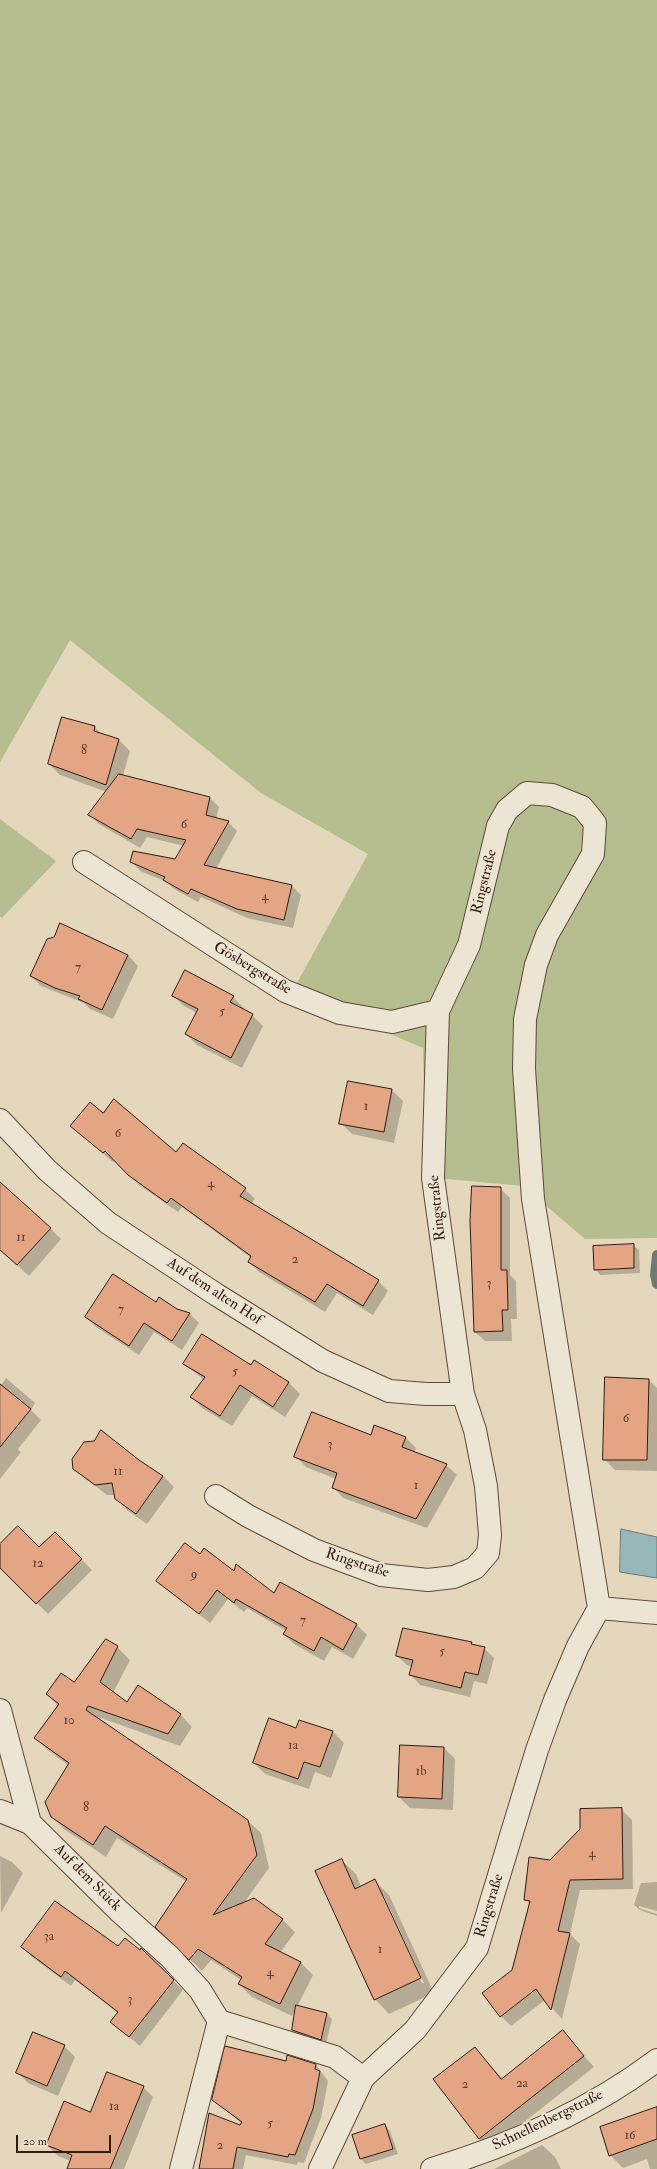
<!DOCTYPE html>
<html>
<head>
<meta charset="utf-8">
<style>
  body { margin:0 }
  #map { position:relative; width:657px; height:2169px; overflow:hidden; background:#e4d7bc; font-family:"IM FELL Double Pica",serif }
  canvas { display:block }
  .scale { position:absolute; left:16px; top:2135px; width:95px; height:18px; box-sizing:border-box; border:2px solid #311a10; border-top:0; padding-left:5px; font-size:12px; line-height:14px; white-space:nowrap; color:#311a10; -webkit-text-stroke:3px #ede5d3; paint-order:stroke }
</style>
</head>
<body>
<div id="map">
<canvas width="657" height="2169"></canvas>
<div class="scale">20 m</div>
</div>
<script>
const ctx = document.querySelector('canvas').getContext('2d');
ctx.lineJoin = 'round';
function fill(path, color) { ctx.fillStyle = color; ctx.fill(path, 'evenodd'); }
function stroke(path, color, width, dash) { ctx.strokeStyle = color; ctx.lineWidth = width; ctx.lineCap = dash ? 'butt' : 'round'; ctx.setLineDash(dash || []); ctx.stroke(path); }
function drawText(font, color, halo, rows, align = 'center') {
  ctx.font = font + ' "IM FELL Double Pica",serif'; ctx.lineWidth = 4; ctx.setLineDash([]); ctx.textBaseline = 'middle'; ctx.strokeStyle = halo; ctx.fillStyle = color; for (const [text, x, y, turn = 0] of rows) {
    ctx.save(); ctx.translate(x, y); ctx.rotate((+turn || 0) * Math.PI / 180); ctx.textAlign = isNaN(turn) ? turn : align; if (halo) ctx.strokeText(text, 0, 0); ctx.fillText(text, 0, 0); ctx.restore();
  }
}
fill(new Path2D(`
  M0,0h657v1238l-72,1 -62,-53 -97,-9 -3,-129 -131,-56 76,-138 -107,-61 -191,-153 -70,122z
  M0,819l56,42 -54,57 -2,-2z`), '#b6be8f');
const water = new Path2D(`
  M621,1529l36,8v41l-37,-6z`);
fill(water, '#97b8b8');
stroke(water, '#6e7975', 1);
fill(new Path2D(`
  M95,727l7,8 17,5 11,11 -7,25 87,22 9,9 -3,12 12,3 9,9 -21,38 76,17 9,9 -8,33 -46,-10 -46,-21 -3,5 -24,-13 -7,-7 -27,-11 -9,-10h45l8,-15 -37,-9 -7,11 -41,-24 -9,-9 17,-23 -47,-17 -11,-11z
  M128,955l10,11 -25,53 -23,-10 -6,-6 -43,-17 -10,-10z
  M173,995l60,2 11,11 -1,2 9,5 11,11 -21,42 -45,-23 -11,-11 11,-21 -13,-7z
  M392,1090l11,11 -9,42 -42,-9 -11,-11z
  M103,1114l74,40 7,-10 61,45 10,10 -4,5 127,77 10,10 -15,24 -36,-22 -12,19 -66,-40 -10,-10 2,-4 -69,-51 -4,5 -39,-27 -24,-24 -2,1 -42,-36z
  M500,1188l10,10v77l6,6 1,38h-6l1,22h-27l-10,-9z
  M0,1202l50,26 11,11 -32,37 -29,-26z
  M633,1245l6,5 1,23 -40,2 -5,-6z
  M156,1303l34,11 9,9 -17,27 -28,-18 -15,23 -43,-28 -10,-10z
  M254,1361l35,22 11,11 -15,23 -33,-21 -20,30 -30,-18 -10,-11 12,-17 -20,-16 67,2z
  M6,1378l29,25 -4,7 10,10 -23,29 3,3 -21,27v-92z
  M649,1380l8,8v83l-42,-1 -11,-11z
  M371,1436l35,2 10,10 -2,5 32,12 11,10 -30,53 -84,-30 -10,-11 3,-8 -30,-12 -10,-10z
  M139,1461l24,15 11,11 -27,37 -20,-14 -11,-12 -1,-3h-8l-21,-16 -12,-11z
  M55,1533l37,37 -44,44 -48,-47v-22l39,4z
  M200,1556l74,38 6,-11 77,42 10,10 -14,24 -21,-12 -8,14 -30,-17 -10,-10 2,-3 -39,-23 -3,4 -16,-13 -18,24 -53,-42z
  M471,1643l4,3 9,2 10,10 -7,26 -13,-3 -4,16 -50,-12 -9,-10 1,-8 -5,-2 -10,-9z
  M117,1647l13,13 -17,33 14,11 53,10 12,13 -12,19 -79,-28 -2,2 149,101 13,12 8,35 -25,35 38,16 13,13 -15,21 21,10 12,12 -16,32 29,6 6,6 -6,25 -28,-8 -5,-6 3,-21 -4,7 -40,-19 -13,-13 2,-4 -30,-20 -9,11 -33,-32 18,-57 -70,-44 -11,19 -41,-27 -13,-13 16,-52 -20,-15 -13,-12 23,-32 -11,-12 27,-10z
  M297,1730l36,2 11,11 -13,35 -16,-6 -6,17 -44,-15 -11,-11z
  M444,1748l11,11 -2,51 -43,-2 -11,-11z
  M622,1810l10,10 1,69 -53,1 -10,44 10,10 -18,75 -17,-19 -34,26 -10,-10 29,-112 -5,-5 26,-38z
  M0,1856l12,6 11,11 -22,40z
  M341,1860l15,14 5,13 14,-6 14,14 45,98 -45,21 -14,-15zM382,1896h2l40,87h-2z
  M657,1882v29l-18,-5v2l18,6v2l-17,-6 -6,-5 7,-22z
  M22,1947l97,1 21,3 1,-1 42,40 -43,56 -29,-24 7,-9 -43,-33 -4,6 -39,-29z
  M563,2032l31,35 -104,82 -11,-11 -4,-89 28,30z
  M64,2046l11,11 -17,39 -30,-13 -11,-11z
  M287,2062l29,3 12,16 -7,37 -17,45 -6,-1 -1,3 -51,-10 -3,14h-41l40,-45 -29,-25z
  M143,2087l10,10 -29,72h-56l3,-8 -13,-5 -11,-11 44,-31z
  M657,2108v61h-7l-3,-10 -24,9 -13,-13z
  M385,2125l5,6 8,23 -32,10 -5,-5 -8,-24z
  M542,2145l13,12 6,12h-67z`), '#0003');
stroke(new Path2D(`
  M657,1255l-2,20 2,9`), '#6e7975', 10);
const building = new Path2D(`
  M62,717l33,9 -1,5 25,8 -13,46 -58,-21z
  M119,774l91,23 -4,18 23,6 -25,44 88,20 -8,35 -47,-11 -46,-20 -3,5 -25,-14 2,-3 -35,-15 3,-11 42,8 11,-19 -49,-11 -6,10 -43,-24z
  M60,923l68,32 -26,55 -24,-11 2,-3 -25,-8 -25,-12 17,-37 7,-2z
  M185,970l49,26 -4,6 23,12 -22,44 -46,-24 13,-25 -26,-13z
  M348,1081l44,8 -8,43 -45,-8z
  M114,1099l62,53 7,-9 63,45 -6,8 139,84 -16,26 -36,-22 -12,18 -67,-40 3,-6 -80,-58 -4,5 -39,-28 -23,-24 -2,2 -33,-27 20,-24 13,11z
  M0,1182l51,46 -34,37 -17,-15z
  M472,1186l29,1v83h6l1,40h-6l1,21 -29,1 -4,-111z
  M634,1244v24l-40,2 -1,-24z
  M113,1274l43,28 3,-5 18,12 13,4 -18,28 -28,-18 -15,23 -44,-29z
  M202,1334l49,31 3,-5 35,22 -16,25 -33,-22 -20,31 -30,-19 15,-20 -22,-13z
  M605,1377l44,2 -2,81h-44z
  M0,1384l31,25 -31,38z
  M312,1412l59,23 3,-10 32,12 -4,10 45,17 -31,55 -84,-31 5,-15 -43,-16z
  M101,1430l38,30 24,16 -27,38 -21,-15 -3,-16 -17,2 -22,-16 -1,-10 12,-17 10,-1z
  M18,1526l21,21 16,-15 27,27 -46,45 -36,-36v-24z
  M185,1543l15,11 4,-6 30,23 2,-7 38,29 6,-11 77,42 -14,26 -22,-13 -7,14 -31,-17 4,-6 -51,-29 -2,4 -17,-13 -18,24 -43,-33z
  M403,1628l69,14 -1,2 14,3 -7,28 -13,-3 -4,16 -52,-13 4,-15 -17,-4z
  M106,1639l12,7 -18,36 27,20 11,-17 43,29 -13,20 -80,-28 -2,4 162,110 9,35 -44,60 41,-17 29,21 -18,25 36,18 -21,42 -42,-20 4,-7 -44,-28 -9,11 -34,-33 32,-48 -82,-53 -12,19 -42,-28 -6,-15 24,-39 -35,-25 25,-34 -13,-10 15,-21 13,9z
  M269,1718l27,10 3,-8 34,11 -13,36 -16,-5 -6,17 -45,-16z
  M400,1745l44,2 -2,52 -44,-2z
  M622,1808l1,71 -53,1 -12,51 12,2 -19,77 -15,-21 -36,28 -18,-24 30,-23 18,-69 -6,-1 5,-43 21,3 30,-31v-20z
  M342,1859l13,30 20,-10 46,99 -47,22 -59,-129z
  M55,1901l63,45 7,-8 15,12 1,-2 33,32 -45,57 -19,-15 8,-10 -53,-41 -4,6 -40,-30z
  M296,2005l31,8 -6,27 -29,-10z
  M563,2030l21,26 -105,83 -46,-60 42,-32 26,32z
  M33,2032l32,13 -18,41 -31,-13z
  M225,2046l61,15 1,-6 29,9 -1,5 5,2 -7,38 -18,46 -6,-1 -1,3 -51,-10 -4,22h-34l10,-56 31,12 2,-3 -30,-22z
  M107,2072l37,14 -25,61 -9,22h-43l5,-14 -26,-10 18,-44 26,11z
  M657,2107v32l-48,17 -9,-29z
  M385,2124l8,25 -33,10 -8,-24z`);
fill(building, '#e3a584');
stroke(building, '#311a10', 1);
const minor = new Path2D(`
  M84,862l201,129 55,22 52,9 46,-11
  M0,1120l47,50 61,53 109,72 106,66 66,30 37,3h37
  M216,1496l32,20 66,34 67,25 47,5 26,-3 21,-9 13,-15 2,-18 -4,-49 -11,-56 -12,-36 -30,-216 5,-167 31,-66 29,-119 9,-16 20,-17 25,2 30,12 13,16 -2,31 -46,81 -11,30 -11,54 -1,50 9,130 66,409 -21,38 -23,54 -18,50 -60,198 -62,82 -52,48 -43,91
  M599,1608l58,5
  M0,1710l30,113 89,88 51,46 30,33 19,31 -38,148
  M0,1811l30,12
  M219,2021l116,36 28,21
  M432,2169c79,-24 159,-59 225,-109`);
stroke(minor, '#5e493b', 24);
stroke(minor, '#ede5d3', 22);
drawText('13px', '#5e3d2d', null, [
  ["8",84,751],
  ["6",184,825],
  ["4",265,897],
  ["7",78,968],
  ["5",222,1012],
  ["1",366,1107],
  ["6",118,1134],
  ["4",211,1184],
  ["11",21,1238],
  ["2",295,1260],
  ["3",489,1284],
  ["7",121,1310],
  ["5",235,1372],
  ["6",626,1419],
  ["3",330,1445],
  ["11",118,1472],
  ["1",416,1486],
  ["12",38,1564],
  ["9",194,1575],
  ["7",303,1621],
  ["5",442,1652],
  ["10",69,1721],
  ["1a",293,1746],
  ["1b",421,1772],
  ["8",86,1808],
  ["4",592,1854],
  ["3a",49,1937],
  ["1",380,1950],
  ["4",270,1973],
  ["3",130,2000],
  ["2a",522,2084],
  ["2",465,2085],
  ["1a",114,2107],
  ["5",270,2124],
  ["16",630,2136],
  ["2",220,2146]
]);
drawText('15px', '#311a10', '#ede5d3', [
  ["Ringstraße",485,882,-76],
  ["Gösbergstraße",252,969,31],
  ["Ringstraße",438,1208,-96],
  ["Auf dem alten Hof",214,1292,33],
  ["Ringstraße",357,1564,18],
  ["Auf dem Stück",87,1878,45],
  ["Ringstraße",490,1906,-73],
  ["Schnellenbergstraße",548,2121,-26]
]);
</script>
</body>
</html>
